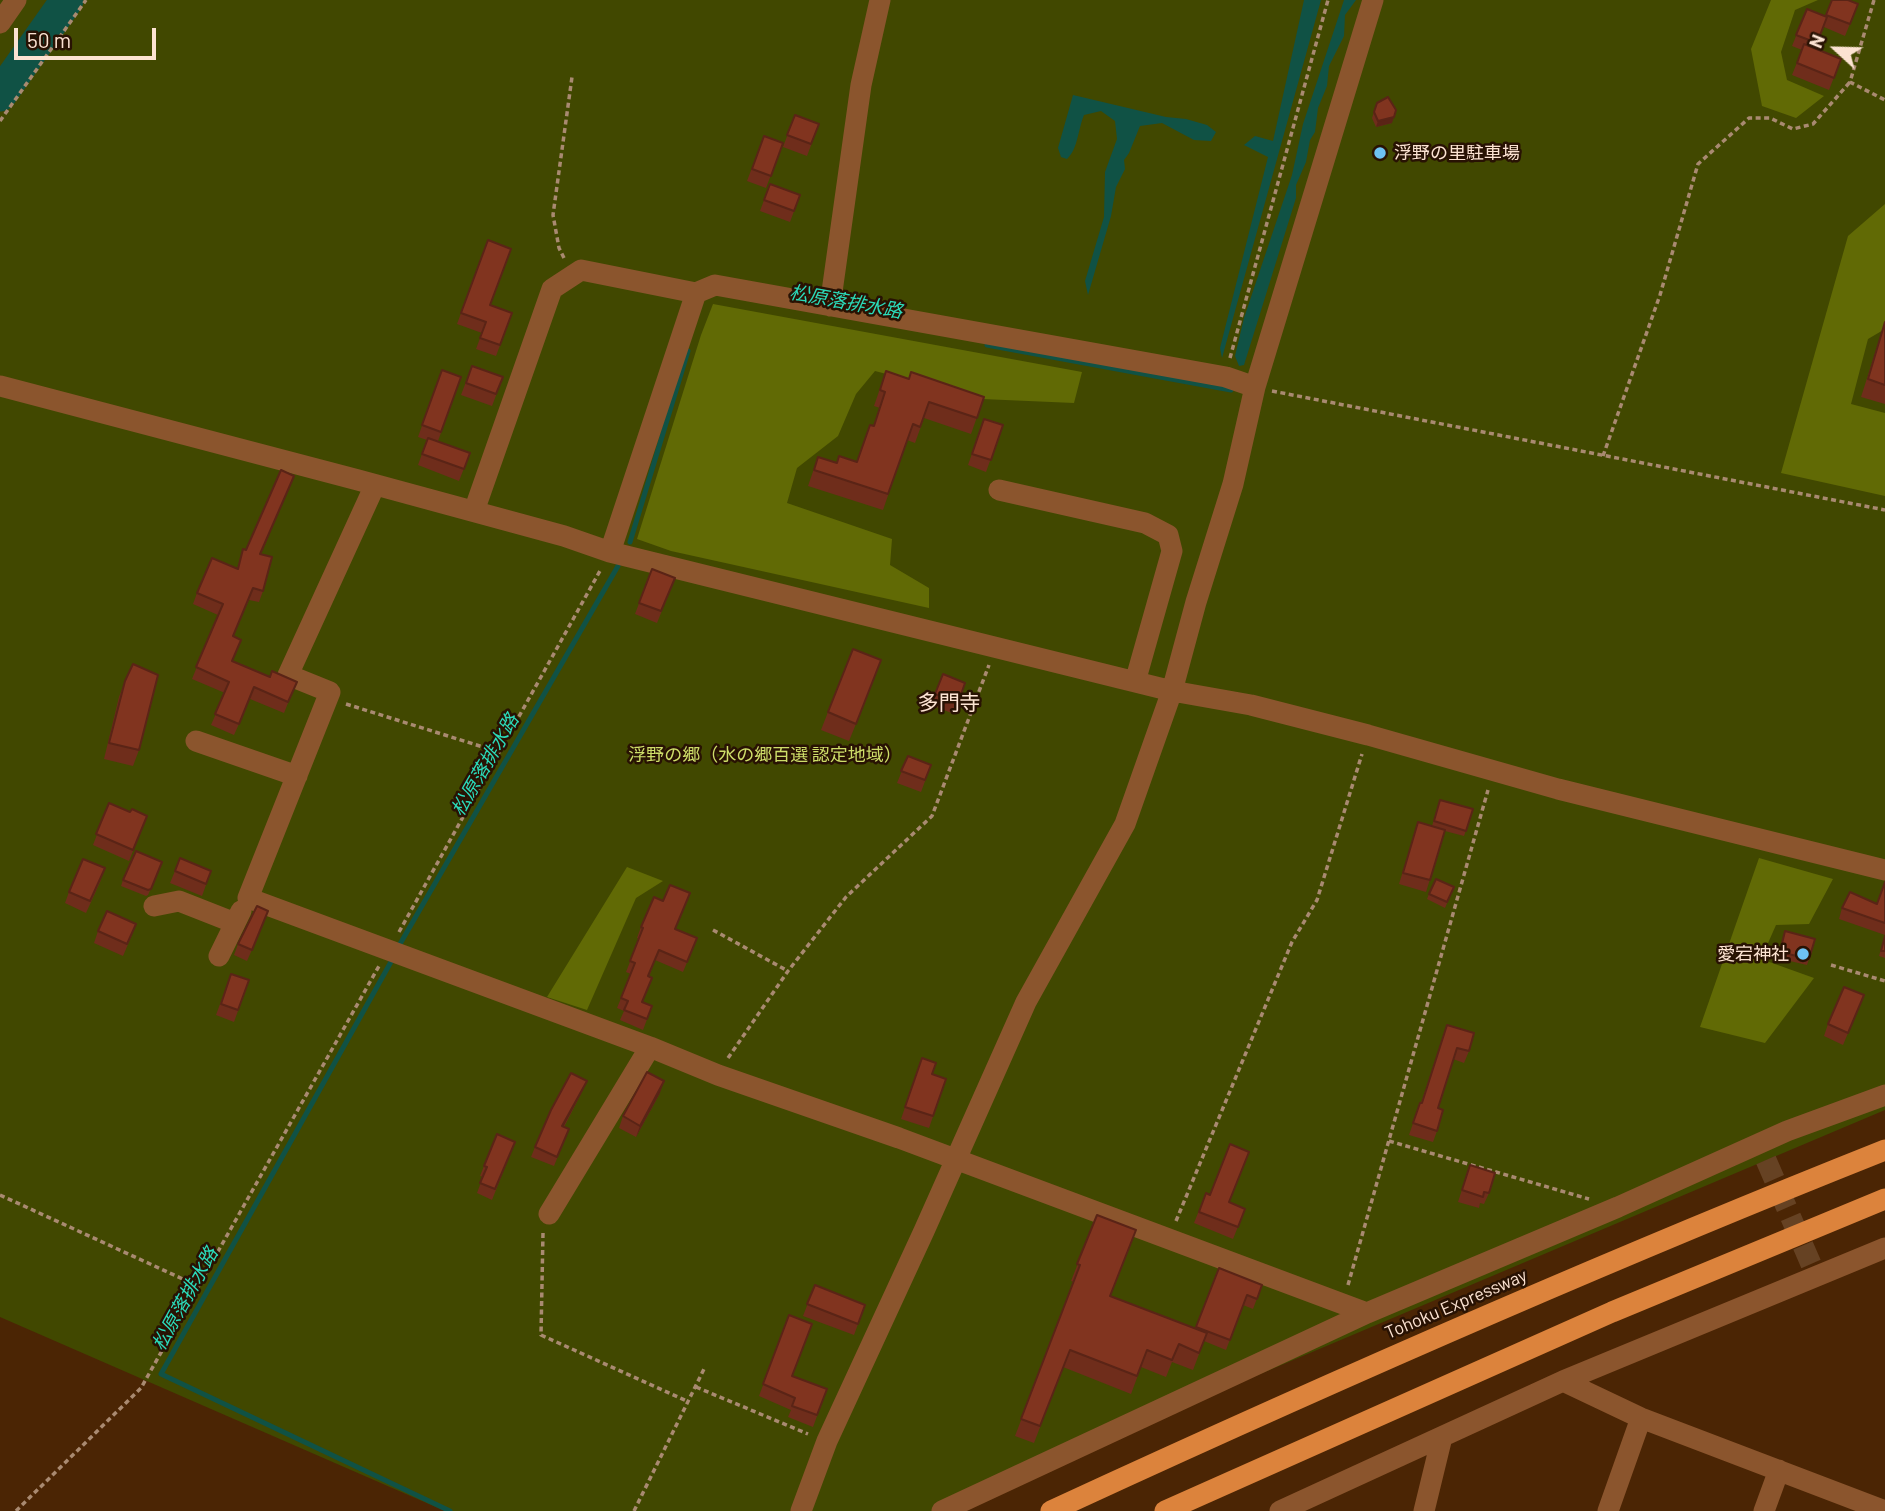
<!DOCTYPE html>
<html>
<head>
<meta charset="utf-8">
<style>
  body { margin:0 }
  #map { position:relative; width:1885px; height:1511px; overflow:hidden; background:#4b2504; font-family:Barlow,sans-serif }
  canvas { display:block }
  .north { position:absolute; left:1801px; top:14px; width:70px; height:70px; -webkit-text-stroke:5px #281203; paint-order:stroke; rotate:292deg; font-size:19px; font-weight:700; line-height:28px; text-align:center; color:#fce3d2 }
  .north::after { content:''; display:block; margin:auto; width:24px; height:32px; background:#fce3d2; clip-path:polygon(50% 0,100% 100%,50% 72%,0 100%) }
  .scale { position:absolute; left:14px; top:28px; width:142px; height:32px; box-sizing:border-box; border:4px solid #fce3d2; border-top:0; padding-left:9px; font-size:21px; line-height:24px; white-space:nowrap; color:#fce3d2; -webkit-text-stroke:5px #281203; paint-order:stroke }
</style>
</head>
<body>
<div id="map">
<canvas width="1885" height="1511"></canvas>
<div class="north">N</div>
<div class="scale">50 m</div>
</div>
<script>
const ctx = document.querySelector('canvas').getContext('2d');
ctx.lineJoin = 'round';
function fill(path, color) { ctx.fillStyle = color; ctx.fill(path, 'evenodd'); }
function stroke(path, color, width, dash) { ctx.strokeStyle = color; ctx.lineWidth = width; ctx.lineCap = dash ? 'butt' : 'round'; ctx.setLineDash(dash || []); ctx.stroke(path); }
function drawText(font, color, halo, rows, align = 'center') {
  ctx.font = font + ' Barlow,"Noto Sans JP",sans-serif'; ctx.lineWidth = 5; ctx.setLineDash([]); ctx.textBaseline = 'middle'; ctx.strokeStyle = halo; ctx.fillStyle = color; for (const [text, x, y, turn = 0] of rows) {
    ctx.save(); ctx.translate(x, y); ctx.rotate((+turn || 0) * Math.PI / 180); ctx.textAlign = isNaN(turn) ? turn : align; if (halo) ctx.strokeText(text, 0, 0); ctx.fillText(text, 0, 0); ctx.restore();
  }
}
fill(new Path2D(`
  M0,0h1885v1110l-949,401h-491l-445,-194z`), '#414800');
fill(new Path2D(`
  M1771,0h47l-23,10 -14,42 6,28 37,16 -28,22 -34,-12 -11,-57z
  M1885,204v125l-17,10 -17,65 34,9v83l-104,-23 67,-237z
  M713,304l369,68 -8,31 -92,-4 -107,-28 -19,23 -18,42 -41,32 -10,35 105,36 -2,26 39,23v20l-258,-57 -34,-12 64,-204z
  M1759,858l74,21 -24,45 -33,1 -15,34 53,19 -49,65 -65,-16z
  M627,867l36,14 -27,17 -49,112 -40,-13z`), '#616a05');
fill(new Path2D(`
  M1304,0h17l-99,358 -2,-10 48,-191 -24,-12 11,-9 18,5z
  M1344,0h12l-11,15 -1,21 -15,30 -2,20 -9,22 -3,24 -5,8 -4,22 -10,23v13l-52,167 -5,1 -4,-10 9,-38 48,-143 11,-51z
  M1073,95l93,22 20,2 21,6 9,7 -5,9 -17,-1 -32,-17 -22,3 -11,27 -5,7 1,9 -9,18 -5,29 -23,79 -3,-14 19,-64 1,-45 12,-33 -2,-18 -14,-10 -17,4c-6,14 -6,34 -17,44l-6,-2 -3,-9z`), '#105245');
stroke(new Path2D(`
  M987,345l244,45
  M630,542l58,-191
  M400,944l218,-378
  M392,960l-231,414 289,137`), '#105245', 5);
stroke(new Path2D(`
  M0,95l67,-95`), '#105245', 33);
stroke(new Path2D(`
  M1766,1160l45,104`), '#664223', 21, [21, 10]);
stroke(new Path2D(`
  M1874,0l-24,82 35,18
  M0,121l86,-121
  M564,258l-5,-10 -6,-33 19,-138
  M1230,358l98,-358
  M1272,391l613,119
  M1603,456l57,-161 38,-131 51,-46h21l23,11 20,-5 37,-42
  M346,704l153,48
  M713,930l75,41
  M399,932l202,-363
  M1831,965l54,16
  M728,1058l60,-87 58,-74 86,-81 57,-151
  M1389,1141l200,58
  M0,1195l198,91
  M1176,1221l116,-279 25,-42 45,-146
  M543,1233l-2,102 148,67
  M1348,1285l140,-495
  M696,1387l112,47
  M16,1511l125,-123 238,-422
  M634,1511l71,-144`), '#a98a71', 3.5, [5, 3.5]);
stroke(new Path2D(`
  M0,23l16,-23
  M830,306l31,-221 19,-85
  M0,386l358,94 206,56 46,16 562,139 79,14 117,30 190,54 327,81
  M375,485l-87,190 42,17 -82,206 402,149 68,28 181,63 468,175
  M999,490l146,33 23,12 4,16 -37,131
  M474,511l78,-222 29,-19 115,23
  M610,552l86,-259 19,-8 511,92 29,10
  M196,741l101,35
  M154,906l25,-5 56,22
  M219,956l22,-45
  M549,1214l101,-167
  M1563,1381l78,37 244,93
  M801,1511l26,-70 97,-210 102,-229 99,-178 47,-133 24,-89 37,-118 22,-97 118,-387
  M942,1511l425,-198 251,-106 169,-76 98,-36
  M1280,1511l283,-130 322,-133
  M1424,1511l18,-74
  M1608,1511l33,-93
  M1764,1511l15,-41`), '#8b552d', 21);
stroke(new Path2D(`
  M1051,1511c275,-127 552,-249 834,-361
  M1165,1511l447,-199 273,-113`), '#dc833c', 21);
fill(new Path2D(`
  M1832,0l26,4 -13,32 -21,-9 -9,22 26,10 -12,31 -37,-15 10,-25 -10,-4 15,-37 18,7z
  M1377,103l15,20 -16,4 -4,-9z
  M795,115l24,9 -12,32 -24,-9z
  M764,136l19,7 -17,45 -19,-7z
  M770,184l30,11 -10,27 -30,-11z
  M488,240l2,65 22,8 -16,43 -20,-7 6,-16 -25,-9z
  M1885,322v82l-24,-7z
  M472,366l31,11 -11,29 -31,-11z
  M442,370l19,7 -23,64 32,12 -11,28 -41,-16 9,-25 -9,-3z
  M886,371l23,8 75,18 -13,37 -47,-16 -9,25 -8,-3 -24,70 -75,-24 10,-29 19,6 20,-1 16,-36 7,-18 -6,-2z
  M984,419l19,6 -17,47 -18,-7z
  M294,476l-33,78 2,37 -4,11 -10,-2 -16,36v25l59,32 -8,20 -34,-14 -16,36 -23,-10 14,-32 -33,-14 26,-64 -25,-11 4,-11 40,-24 6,-20 3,1z
  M652,569l23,9 -18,45 -22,-9z
  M943,674l22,9 -11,31 -23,-9z
  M875,677l-26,64 -28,-11 7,-18z
  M125,681l14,69 -6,16 -29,-7 15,-62z
  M908,756l23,9 -10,27 -24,-9z
  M1440,800l33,9 -9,27 -19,-5 -19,61 -27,-8 19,-62 14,4z
  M109,803l21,9 17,4 -18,45 -36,-16z
  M160,868l-12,27 -2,1 -25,-10 2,-6z
  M175,871h36l-9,25 -32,-13z
  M101,880l-15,33 -21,-10 4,-11z
  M1885,882v53l-46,-16 3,-11 35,-4z
  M1454,887l-9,21 -18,-9 2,-5z
  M264,922l-17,39 -13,-6 4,-11z
  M641,927l35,2 21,9 -14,34 -28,-12 -6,17 -6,25 9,4 -9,24 -23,-10 4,-9 -7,-3 14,-34 -5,-2 13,-33 -2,-1z
  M98,931l34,4 -9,21 -29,-13z
  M1785,931l24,28 -2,6 -30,-7z
  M1885,936v22l-6,-2z
  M231,974l18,6 -15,42 -18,-7z
  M1864,995l-21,50 -19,-9 4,-12z
  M1443,1037l26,14 -5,12 -11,-4 -15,49 -1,23 -4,11 -24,-7 11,-32h1z
  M922,1058l10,16 14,5 -17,49 -28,-9z
  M587,1081l-4,9 -19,37 5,2 -15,37 -23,-9 4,-10z
  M660,1093l-24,44 -17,-9 4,-12z
  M511,1152l-19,48 -15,-7 6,-16 -3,-1 4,-10z
  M1470,1165l19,28 -5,11 -4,-1 -1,5 -21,-6z
  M1206,1193l39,16 -12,30 -39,-16z
  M1097,1215l14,81 84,33 24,-61 43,17 -9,24 -10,-4 -17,45 -22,-9 -11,29 -21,-8 -6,15 -25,-10 -10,27 -68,-27 -29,76 -19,-7 59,-154 -3,-1z
  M815,1285l50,20 -11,30 -51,-19z
  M789,1315l4,61 34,13 -14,38 -25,-10 3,-7 -32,-14z`), '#6f2d1b');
fill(new Path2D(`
  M1394,117l-2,6 -16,4 2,-6z
  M294,476l-4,11 -34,78 4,-11z
  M587,1081l-4,9 -24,45 3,-9z
  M664,1081l-4,12 -24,44 4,-11z`), '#5a2416');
const building = new Path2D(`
  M1832,0h16l10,4 -8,20 -24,-9z
  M1807,9l20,8 -10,26 -21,-8z
  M1804,44l37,15 -7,19 -37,-15z
  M1388,97l8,13 -2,7 -16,4 -4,-9 3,-9z
  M795,115l24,9 -8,20 -24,-9z
  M764,136l19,7 -12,33 -19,-7z
  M770,184l30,11 -6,16 -30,-11z
  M488,240l23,9 -21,56 22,8 -12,32 -20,-7 6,-16 -25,-9z
  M1885,322v63l-17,-6z
  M472,366l31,11 -7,17 -30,-11z
  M442,370l19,7 -20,55 -19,-7z
  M886,371l23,8 2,-7 73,25 -7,21 -48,-16 -9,25 -7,-3 -25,70 -74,-24 4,-13 19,6 2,-7 18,6 13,-37 4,1 11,-34 -5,-2z
  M984,419l19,6 -12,35 -19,-6z
  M428,438l42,15 -6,16 -42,-15z
  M281,470l13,6 -34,78 12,3 -9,34 -10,-3 -20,48 8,4 -9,21 38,16 2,-6 25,11 -9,20 -34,-15 -15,37 -24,-10 14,-32 -33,-15 27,-63 -26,-11 15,-35 26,11 5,-20 3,1z
  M652,569l23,9 -14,33 -22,-8z
  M853,649l28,11 -25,64 -28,-12z
  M133,664l25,11 -19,75 -30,-7 16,-62z
  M943,674l22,9 -7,20 -23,-9z
  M908,756l23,9 -6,15 -24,-9z
  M1440,800l33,9 -7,22 -32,-10z
  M109,803l21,9 2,-3 15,7 -14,34 -37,-16z
  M1418,822l27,8 -15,50 -27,-7z
  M136,851l26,11 -11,27 -3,1 -25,-10z
  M180,858l31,13 -5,13 -31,-13z
  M83,859l22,9 -15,33 -21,-9z
  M1436,879l18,8 -7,15 -18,-8z
  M1885,882v41l-43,-15 8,-16 27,12z
  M670,885l20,8 -15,36 22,9 -10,24 -28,-12 -11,26 4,2 -10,24 10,4 -5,13 -23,-9 4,-9 -7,-3 14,-35 -5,-2 13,-33 -2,-1 13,-30 9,4z
  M257,906l11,5 -16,39 -14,-6z
  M107,911l29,13 -9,20 -29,-13z
  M1785,931l30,8 -6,20 -29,-7z
  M1885,936v15h-4z
  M231,974l18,6 -11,30 -17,-6z
  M1844,987l20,8 -16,38 -20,-9z
  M1447,1025l27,8 -5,18 -12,-3 -19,60 5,2 -6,21 -24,-8 7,-20h2z
  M922,1058l14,5 -4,11 14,5 -13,37 -28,-9z
  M647,1072l17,9 -24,45 -17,-10z
  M571,1073l16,8 -25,45 7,3 -12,28 -22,-10 16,-37z
  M497,1134l18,8 -20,47 -15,-6 7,-16 -3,-1z
  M1230,1144l19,8 -20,50 16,7 -7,18 -39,-15 7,-19 4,2z
  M1470,1165l25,8 -6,20 -5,-1 -1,5 -21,-7z
  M1097,1215l39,15 -26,66 97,37 -8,20 -20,-9 -7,16 -25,-10 -10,26 -67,-26 -30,76 -19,-7 59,-154 -3,-1z
  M1219,1268l43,17 -5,14 -10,-4 -17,45 -34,-13z
  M815,1285l50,20 -7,19 -51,-20z
  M789,1315l23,9 -20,52 35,13 -10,26 -25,-9 3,-8 -32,-14z`);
fill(building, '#81341f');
stroke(building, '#5a2416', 2);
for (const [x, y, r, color] of [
  [1380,153,7,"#6ec2f3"],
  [1803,954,7,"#6ec2f3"]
]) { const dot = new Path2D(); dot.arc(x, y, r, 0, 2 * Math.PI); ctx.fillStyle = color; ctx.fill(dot); stroke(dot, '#281203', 2.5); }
drawText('18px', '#fce3d2', '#281203', [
  ["浮野の里駐車場",1394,153],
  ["愛宕神社",1789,954,"right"]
], 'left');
drawText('18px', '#cede69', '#281203', [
  ["浮野の郷（水の郷百選 認定地域）",765,755]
]);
drawText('18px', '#fce3d2', '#281203', [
  ["Tohoku Expressway",1456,1304,-23]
]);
drawText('italic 19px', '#2bdbba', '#281203', [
  ["松原落排水路",846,302,10],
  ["松原落排水路",485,765,-60],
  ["松原落排水路",185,1299,-61]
]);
drawText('21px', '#fce3d2', '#281203', [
  ["多門寺",949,703]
]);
</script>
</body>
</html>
